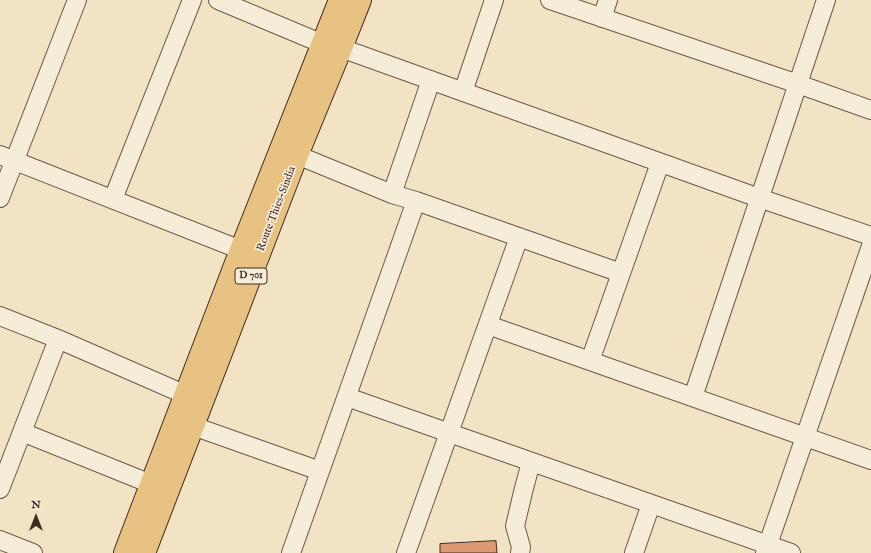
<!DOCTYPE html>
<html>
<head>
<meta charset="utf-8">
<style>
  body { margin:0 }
  #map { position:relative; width:871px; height:553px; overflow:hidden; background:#f1e3c3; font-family:"IM FELL English",serif }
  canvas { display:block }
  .north { position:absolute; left:16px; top:497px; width:40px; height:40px; -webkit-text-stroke:3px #f6edd8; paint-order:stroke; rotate:0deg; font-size:11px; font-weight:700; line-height:16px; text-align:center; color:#402a21 }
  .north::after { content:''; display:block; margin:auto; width:14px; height:18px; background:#402a21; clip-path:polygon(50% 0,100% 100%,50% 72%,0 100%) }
</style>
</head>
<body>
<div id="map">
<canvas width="871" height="553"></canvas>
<div class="north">N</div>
</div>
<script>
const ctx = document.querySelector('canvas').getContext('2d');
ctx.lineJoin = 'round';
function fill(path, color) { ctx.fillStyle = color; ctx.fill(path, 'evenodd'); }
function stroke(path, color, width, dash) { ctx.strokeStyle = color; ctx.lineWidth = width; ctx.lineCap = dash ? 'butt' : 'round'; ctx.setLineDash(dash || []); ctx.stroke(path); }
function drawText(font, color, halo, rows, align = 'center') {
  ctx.font = font + ' "IM FELL English",serif'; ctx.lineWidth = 3.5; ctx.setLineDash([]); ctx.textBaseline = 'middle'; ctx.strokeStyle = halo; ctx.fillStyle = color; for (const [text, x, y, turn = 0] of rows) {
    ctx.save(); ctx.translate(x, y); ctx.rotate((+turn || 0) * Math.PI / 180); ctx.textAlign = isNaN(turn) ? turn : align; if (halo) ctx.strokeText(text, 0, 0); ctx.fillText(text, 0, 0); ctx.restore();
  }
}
const building = new Path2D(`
  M496,541l1,12h-57v-9z`);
fill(building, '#de9972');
stroke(building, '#402a21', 1);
const minor = new Path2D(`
  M218,0l105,44
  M550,0l248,84 73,26
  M602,18l6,-18
  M341,48l418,150 112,38
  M463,92l31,-92
  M0,155l241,95
  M297,155l95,39 24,7 205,72
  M392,194l39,-114
  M0,198l77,-198
  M113,199l79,-199
  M0,316l58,23 128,56
  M488,325l383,135
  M590,361l70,-198
  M347,397l444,156
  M693,397l133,-397
  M193,426l127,45
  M22,432l129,52
  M0,489l58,-150
  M0,540l33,13
  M291,553l125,-352
  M406,553l113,-316
  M520,553l1,-6 -6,-21 8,-34 8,-30
  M634,553l17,-49
  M765,553l106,-307`);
const major = new Path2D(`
  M125,553l116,-303 99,-250
  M144,553l153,-398 44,-107 19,-48`);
stroke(minor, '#6c584a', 20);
stroke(major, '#402a21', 24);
stroke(minor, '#f6edd8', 18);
stroke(major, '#e8c282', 22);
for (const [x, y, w] of [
  [251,276,32]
]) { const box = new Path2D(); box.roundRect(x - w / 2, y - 8, w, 16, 3); ctx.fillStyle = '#f6edd8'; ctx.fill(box); stroke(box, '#402a21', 1); }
drawText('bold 10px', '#402a21', null, [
  ["D 701",251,276]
]);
drawText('11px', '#402a21', '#f6edd8', [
  ["Route Thies-Sindia",277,209,-69]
]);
</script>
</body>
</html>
